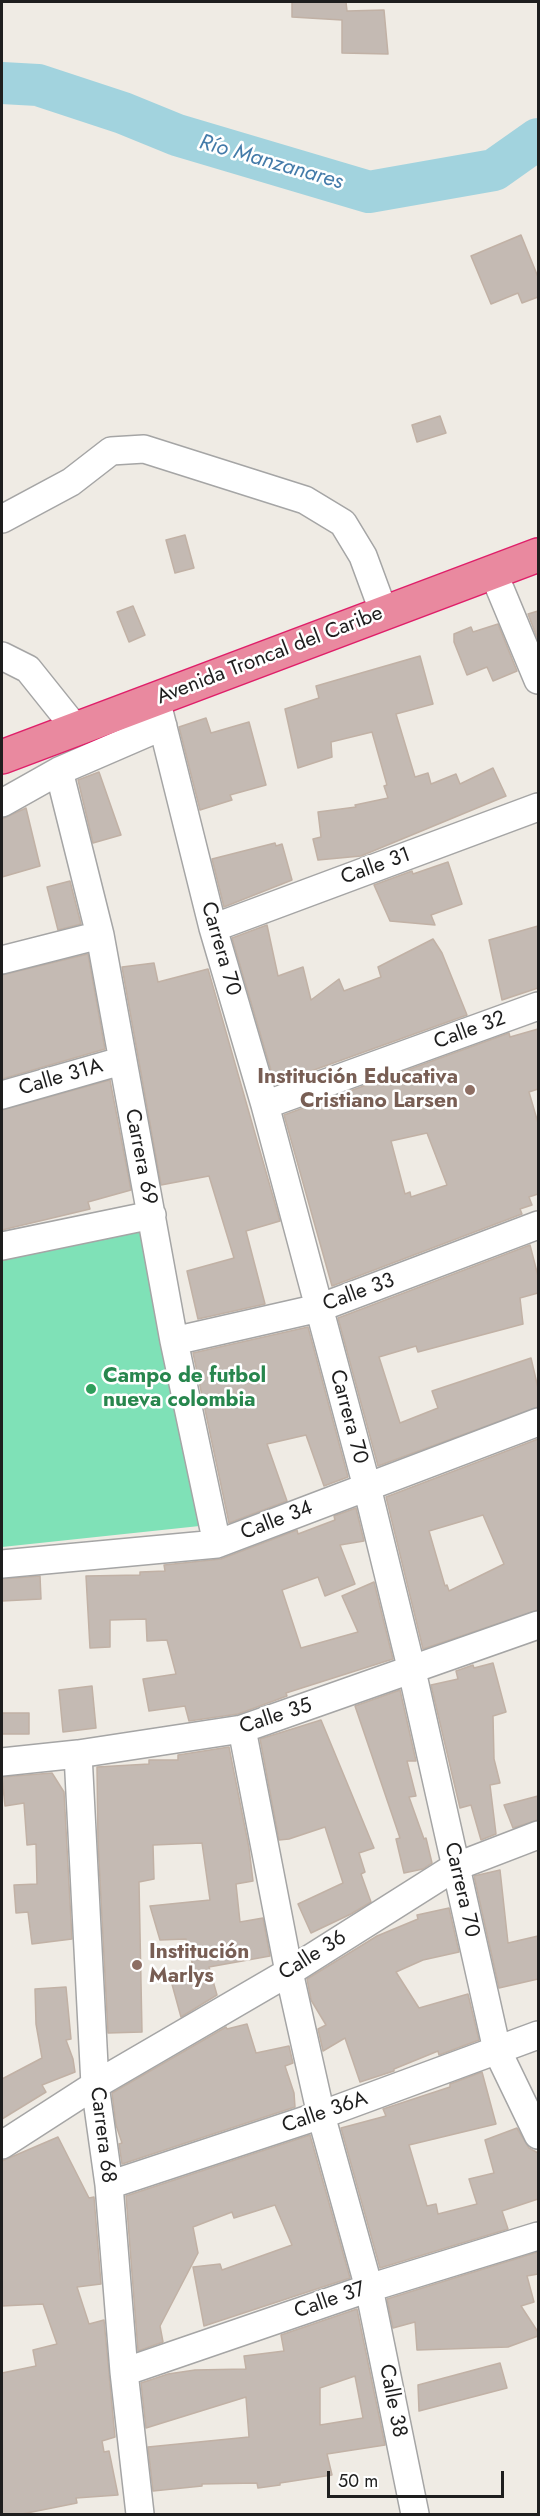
<!DOCTYPE html>
<html>
<head>
<meta charset="utf-8">
<style>
  body { margin:0 }
  #map { position:relative; width:540px; height:2516px; overflow:hidden; background:#efebe4; font-family:Jost,sans-serif }
  canvas { display:block }
  .frame { position:absolute; inset:0; border:3px solid #1e1e1e; pointer-events:none }
  .scale { position:absolute; left:327px; top:2471px; width:177px; height:27px; box-sizing:border-box; border:3px solid #1e1e1e; border-top:0; padding-left:8px; font-size:18px; line-height:21px; white-space:nowrap; color:#1e1e1e; -webkit-text-stroke:4px #fff; paint-order:stroke }
</style>
</head>
<body>
<div id="map">
<canvas width="540" height="2516"></canvas>
<div class="frame"></div>
<div class="scale">50 m</div>
</div>
<script>
const ctx = document.querySelector('canvas').getContext('2d');
ctx.lineJoin = 'round';
function fill(path, color) { ctx.fillStyle = color; ctx.fill(path, 'evenodd'); }
function stroke(path, color, width, dash) { ctx.strokeStyle = color; ctx.lineWidth = width; ctx.lineCap = dash ? 'butt' : 'round'; ctx.setLineDash(dash || []); ctx.stroke(path); }
function drawText(font, color, halo, rows, align = 'center') {
  ctx.font = font + ' Jost,sans-serif'; ctx.lineWidth = 5; ctx.setLineDash([]); ctx.textBaseline = 'middle'; ctx.strokeStyle = halo; ctx.fillStyle = color; for (const [text, x, y, turn = 0] of rows) {
    ctx.save(); ctx.translate(x, y); ctx.rotate((+turn || 0) * Math.PI / 180); ctx.textAlign = isNaN(turn) ? turn : align; if (halo) ctx.strokeText(text, 0, 0); ctx.fillText(text, 0, 0); ctx.restore();
  }
}
fill(new Path2D(`
  M146,1227l63,298 -207,22v-293z`), '#7fe1b7');
stroke(new Path2D(`
  M2,83l36,2 85,28 54,22 192,57 125,-22 44,-31`), '#a2d3de', 42);
const building = new Path2D(`
  M292,2h54l1,9 37,-1 4,44 -46,-1v-33l-50,-3z
  M521,235l17,42v20l-16,6 -4,-10 -27,11 -20,-48z
  M440,416l6,17 -29,9 -5,-17z
  M185,535l9,33 -19,5 -9,-33z
  M133,606l12,29 -16,7 -12,-30z
  M538,611v29l-10,-26z
  M498,624l19,47 -24,10 -6,-14 -20,8 -13,-33v-8l17,-7 2,5z
  M420,656l13,48 -37,10 19,63 13,-4 3,11 25,-10 4,10 33,-16 13,28 -145,60 -43,4 -5,-21 8,-2 -3,-25 38,-5 -1,-2 33,-7 -4,-12 3,-1 -15,-53 -41,10 1,15 -34,11 -13,-59 34,-11 -3,-12z
  M206,718l5,15 38,-11 17,63 -36,10 2,5 -32,10 -21,-83z
  M99,772l22,63 -28,8 -15,-63z
  M26,808l14,58 -38,11v-58z
  M275,843l1,3 6,-2 10,36 -68,27 -12,-48z
  M448,862l14,42 -31,11 4,10 -45,-4 -16,-36 38,-14 1,3z
  M70,881l11,43 -23,6 -11,-43z
  M267,925l11,51 25,-9 8,33 28,-21 5,12 37,-14 -3,-10 55,-28 9,14 25,62 -192,69 -43,-146z
  M538,926v62l-36,12 -13,-60z
  M88,954l17,95 -103,30v-104z
  M154,963l4,19 50,-13 72,252 -34,10 19,73 -67,15 -11,-48 47,-13 -25,-82 -48,9 -39,-218z
  M538,1029v60l-9,3 9,31v71l-9,3 3,8 -12,4 2,5 -190,72 -48,-171 225,-82 1,4zM427,1133l20,52 -36,12 -1,-5 -5,2 -14,-53z
  M110,1080l21,110 -43,12 2,7 -88,21v-120z
  M530,1245l8,31v17l-18,5 3,26 -105,28 -2,-6 -37,11 21,66 38,-15 -6,-17 99,-33 7,30v19l-160,59 -40,-148z
  M308,1327l40,150 -24,9 -18,-51 -39,9 20,57 -58,22 -36,-170z
  M538,1439v171l-115,39 -37,-152zM483,1515l21,49 -55,27 -2,-6 -2,1 -16,-55z
  M356,1508l8,33 -24,4 15,39 -30,12 -7,-19 -36,13 19,58 57,-16 -16,-36 32,-14 19,77 -107,34 1,3 -49,18 -49,7 -4,-15 -36,5 -6,-32 33,-5 -9,-34 -20,1 -1,-22 -36,1v27l-20,1 -4,-72 54,-1v-3l25,-1 -1,-6 57,-6 76,-29 1,4 37,-14 -1,-4z
  M40,1576l1,23 -39,2v-22z
  M493,1663l13,49 -13,4 1,43 6,24 -10,2 6,49 -15,6 -10,-35 -11,3 -29,-123 27,-6 -2,-8 17,-6 1,3z
  M92,1686l4,42 -33,4 -4,-42z
  M400,1690l16,71h-9l9,35 -7,1 15,42 2,-1 6,25 -9,6 -19,4 -8,-34 4,-1 -45,-132z
  M2,1713h27v21h-27z
  M321,1720l53,128 -15,5 6,19 -4,2 10,28 -20,12 -40,19 -13,-29 45,-21 -18,-56 -36,12 -10,1 -19,-101z
  M229,1747l20,101 4,33 -17,3 4,38 23,-4 7,38 -61,11 8,28 -36,22 -11,-40 26,-7h-2l-8,-31 -26,1 -10,-34 60,-6 -8,-57 -49,2 1,34 -15,3 3,150 -34,1 -10,-191 -1,-75 52,-3v-4h29v-5z
  M52,1773l12,19 8,147 -40,5 -4,-32 -12,1 -2,-28 23,-1 -1,-40 -9,1 -3,-42 -19,3 -3,-29z
  M538,1796v24l-25,8 -9,-23z
  M500,1870l8,73 30,-7v43l-39,9 -25,-112z
  M449,1908l10,44 -36,8 -27,12 23,36 49,-14 11,46 -40,15 -1,-4 -44,18v2l-34,11 -15,-44 -22,13 -5,-22 8,-4 -15,-25 -4,-21 70,-43 41,-17 -1,-4z
  M66,1987l5,52 -5,1 7,19 2,13 -33,13 4,7 -44,27v-40l40,-21 -6,-34 -1,-35z
  M247,2024l9,29 33,-7 4,17 -8,3 9,27 1,14 -173,57 -3,-20 3,-1 -6,-18 -4,-32 114,-66 1,2z
  M482,2072l14,52 -87,21 18,61 9,-2 2,10 39,-10 -8,-25 25,-6 -9,-33 32,-12 12,20 9,5v46l-36,12 6,18 -128,39 -39,-140 45,-12 -3,-7 67,-22v-3z
  M310,2135l40,143 -146,48 -11,-59 27,-3 2,6 70,-25 -17,-40 -41,13 -2,-6 -39,15 5,26 -38,73 3,16 -25,9 -12,-155z
  M58,2137l31,61 5,-1 7,87 -24,3 12,37 15,-4 11,117 -13,4 2,11 5,-1 9,44 -42,3 1,5 -55,11h-20v-141l34,-7 -3,-16 24,-6 -14,-40 -41,2v-145z
  M538,2252v22l-11,2 7,26 -13,4 17,26v4l-30,11 -91,3 -2,-28 -22,6 -6,-29z
  M357,2309l28,136 -58,9 5,21 -52,8v2l-22,3 -1,-5 -55,1v2l-49,5 -5,-44 101,-10 -3,-40 -100,31 -5,-45 27,-9 27,-4 51,-1 -2,-13 40,-5 -3,-16zM355,2376l8,42 -43,7v-37z
  M500,2363l7,25 -88,23 -1,-26z`);
fill(building, '#c4bab3');
stroke(building, '#c1b1a5', 1.5);
const minor = new Path2D(`
  M2,519l69,-37 40,-31 33,-2 161,51 38,23 20,33 21,57
  M493,572l45,108
  M2,656l26,13 48,60
  M156,699l57,229 52,177 102,382 45,184 85,379 41,85
  M59,771l41,164 74,406 43,203
  M2,803l57,-32 104,-45
  M213,928l325,-121
  M2,960l98,-25
  M2,1095l119,-34
  M265,1105l273,-99
  M2,1246l150,-31
  M174,1341l145,-33 219,-83
  M2,1564l215,-20 321,-122
  M242,1729l47,243 32,143 48,173 46,226
  M78,1754l17,331 14,100 15,187 16,142
  M2,1762l76,-8 164,-25 296,-104
  M2,2145l93,-60 194,-113 166,-105 83,-32
  M109,2185l212,-70 217,-80
  M124,2372l245,-84 169,-52`);
const highway = new Path2D(`
  M2,757l536,-202`);
stroke(minor, '#a5a5a5', 30);
stroke(highway, '#df1f69', 36);
stroke(minor, '#fff', 27);
stroke(highway, '#e9899f', 33);
for (const [x, y, r, color] of [
  [470,1090,6,"#8d6e63"],
  [91,1389,6,"#2e9e5b"],
  [137,1965,6,"#8d6e63"]
]) { const dot = new Path2D(); dot.arc(x, y, r, 0, 2 * Math.PI); ctx.fillStyle = color; ctx.fill(dot); stroke(dot, '#fff', 2); }
drawText('21px', '#1e1e1e', '#fff', [
  ["Avenida Troncal del Caribe",270,656,-21],
  ["Calle 31",376,867,-20],
  ["Carrera 70",220,949,74],
  ["Calle 32",470,1031,-20],
  ["Calle 31A",61,1078,-16],
  ["Carrera 69",140,1157,79],
  ["Calle 33",359,1293,-20],
  ["Carrera 70",348,1417,75],
  ["Calle 34",277,1521,-21],
  ["Calle 35",276,1717,-18],
  ["Carrera 70",461,1890,77],
  ["Calle 36",313,1956,-32],
  ["Calle 36A",325,2113,-19],
  ["Carrera 68",102,2135,83],
  ["Calle 37",330,2301,-19],
  ["Calle 38",392,2401,79]
]);
drawText('bold 21px', '#785e54', '#fff', [
  ["Institución Educativa",458,1078],
  ["Cristiano Larsen",458,1102],
  ["Institución",149,1953,"left"],
  ["Marlys",149,1977,"left"]
], 'right');
drawText('bold 21px', '#27864d', '#fff', [
  ["Campo de futbol",103,1377],
  ["nueva colombia",103,1401]
], 'left');
drawText('italic 22px', '#447ba9', '#fff', [
  ["Río Manzanares",271,163,16]
]);
</script>
</body>
</html>
